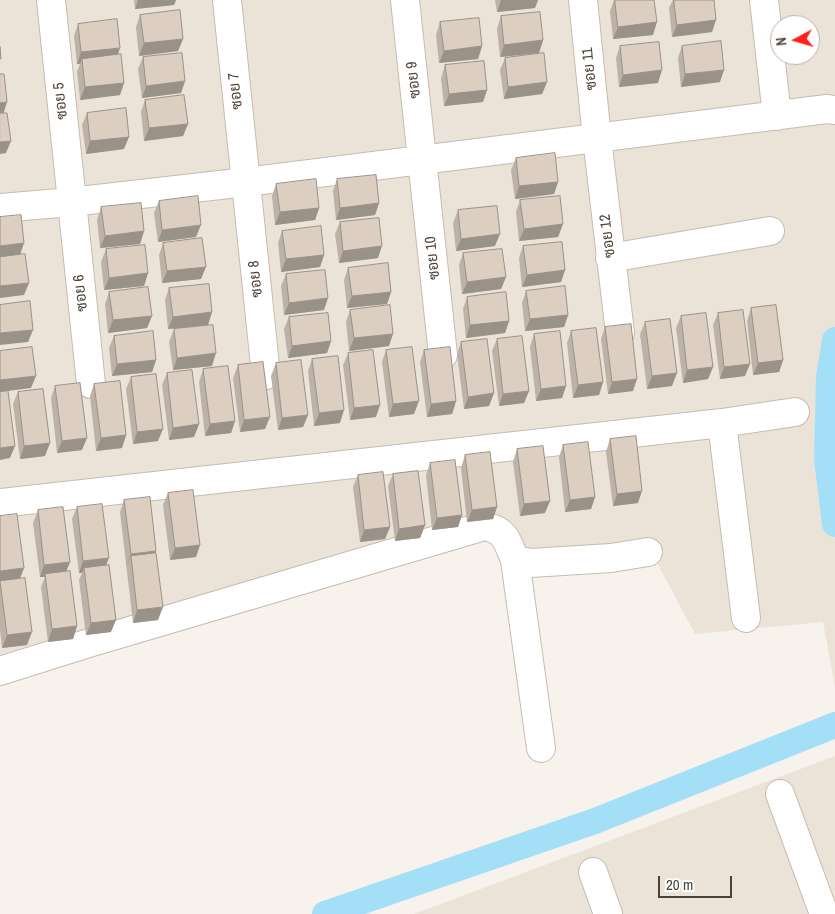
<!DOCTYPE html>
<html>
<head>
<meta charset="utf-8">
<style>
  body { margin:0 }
  #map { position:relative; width:835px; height:914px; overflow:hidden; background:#f7f2eb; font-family:"Archivo Narrow",sans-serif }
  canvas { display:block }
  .north { position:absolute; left:770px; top:15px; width:50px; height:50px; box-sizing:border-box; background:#fff; border:1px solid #b7b3af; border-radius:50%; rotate:264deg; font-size:14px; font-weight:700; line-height:20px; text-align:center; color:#4c4238 }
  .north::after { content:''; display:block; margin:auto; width:18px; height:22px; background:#ff2119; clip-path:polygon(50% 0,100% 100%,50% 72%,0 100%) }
  .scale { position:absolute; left:658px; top:876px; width:74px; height:22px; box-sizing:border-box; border:2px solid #4c4238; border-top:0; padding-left:6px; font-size:15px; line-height:18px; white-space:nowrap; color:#4c4238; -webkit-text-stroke:4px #fff; paint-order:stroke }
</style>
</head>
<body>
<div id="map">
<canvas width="835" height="914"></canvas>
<div class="north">N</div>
<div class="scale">20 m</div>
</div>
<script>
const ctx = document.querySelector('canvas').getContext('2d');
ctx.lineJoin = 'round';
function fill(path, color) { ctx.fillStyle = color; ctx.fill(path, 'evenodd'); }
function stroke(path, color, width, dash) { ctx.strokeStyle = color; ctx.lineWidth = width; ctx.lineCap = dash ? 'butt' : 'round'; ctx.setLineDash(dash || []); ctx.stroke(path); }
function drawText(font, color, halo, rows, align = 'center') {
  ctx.font = font + ' "Archivo Narrow",Sarabun,sans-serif'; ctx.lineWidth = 4; ctx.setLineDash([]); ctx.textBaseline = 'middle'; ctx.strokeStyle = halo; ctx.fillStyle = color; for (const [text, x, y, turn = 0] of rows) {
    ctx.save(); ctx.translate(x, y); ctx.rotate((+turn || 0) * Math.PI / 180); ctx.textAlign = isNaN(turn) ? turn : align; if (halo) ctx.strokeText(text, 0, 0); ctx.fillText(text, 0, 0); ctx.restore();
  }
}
fill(new Path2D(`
  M0,0h835v687l-12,-65 -128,12 -48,-90 -126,10 -14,-26 -507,139zM780,25h30v30h-30z
  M835,756v158h-421z`), '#ebe3d8');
stroke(new Path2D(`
  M835,340l-6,37 -2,82 8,65
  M325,914l270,-93 240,-96`), '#a3dff7', 26);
const minor = new Path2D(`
  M51,0l40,384
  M227,0l39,375
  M405,0l38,355
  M583,0l14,138 23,195
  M764,0l13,116
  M0,208l71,-6 175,-20 581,-73 8,1
  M610,258l160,-27
  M722,423l24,195
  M0,503l722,-80 73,-11
  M515,560l26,188
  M0,671l89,-28 395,-117c22,4 23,15 31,34l16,3 80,-5 37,-6
  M780,794l44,120
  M593,872l15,42`);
stroke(minor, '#c6bbaf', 30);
stroke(minor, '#fff', 28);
fill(new Path2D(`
  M134,0h42l-2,5 -39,4z
  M495,0h43l-3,8 -38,4z
  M614,0h40l-1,35 -40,4 -3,-28z
  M673,0h41l-2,32 -40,5 -3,-29z
  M140,15l43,24 -5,12 -39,5 -3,-29z
  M501,16l42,24 -4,13 -39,4 -3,-28z
  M440,22l42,24 -4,13 -39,4 -3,-28z
  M78,24l40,31 6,28 -4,12 -40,5 -3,-29 3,-7h-3l-3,-28z
  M620,46l38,37 -39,4 -3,-29z
  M682,46l38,36 -39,5 -3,-29z
  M143,57l42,24 -4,12 -39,5 -4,-29z
  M505,58l42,24 -5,12 -38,5 -4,-29z
  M445,65l42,25 -4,12 -39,4 -3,-28z
  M145,100l43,24 -5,12 -39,5 -3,-29z
  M87,113l37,36 -38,5 -4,-29z
  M516,158l42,24 -4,12 -39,5 -4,-29z
  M337,179l42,24 -4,12 -39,5 -3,-29z
  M276,184l43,24 -4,12 -40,5 -3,-29z
  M520,200l43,24 -5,13 -39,4 -3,-29z
  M159,201l37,36 -38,5 -4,-29z
  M101,207l43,24 -4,13 -40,4 -3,-28z
  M458,210l37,36 -39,5 -3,-28z
  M340,222l38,36 -39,5 -4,-29z
  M282,231l42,24 -4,12 -39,5 -3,-29z
  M163,243l38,36 -39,4 -3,-28z
  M523,246l42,24 -4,12 -39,5 -3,-29z
  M106,249l42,24 -4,13 -40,4 -3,-28z
  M463,253l43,24 -5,12 -39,5 -3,-29z
  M348,268l43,24 -4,12 -40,4 -3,-28z
  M286,274l38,36 -40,5 -3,-29z
  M169,288l43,24 -4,13 -40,4 -3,-29z
  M526,291l42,24 -4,12 -39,4 -3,-28z
  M109,292l43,24 -5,12 -39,5 -3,-29z
  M467,297l42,24 -4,12 -39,5 -3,-29z
  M751,308l32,52 -4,12 -26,3 -6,-54z
  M350,310l39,36 -40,5 -3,-29z
  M718,313l27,63 -25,3 -7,-54z
  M681,316l32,51 -5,12 -25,4 -7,-55z
  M289,317l42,24 -4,12 -39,5 -4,-29z
  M645,322l27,64 -25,3 -7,-55z
  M605,327l28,64 -25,3 -7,-55z
  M174,329l38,37 -39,4 -4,-28z
  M571,331l32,51 -4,13 -26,3 -6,-55z
  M534,334l32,52 -4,12 -26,3 -6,-54z
  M114,336l42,24 -4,12 -40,4 -3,-28z
  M497,339l32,52 -5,12 -25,3 -7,-55z
  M461,342l33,51 -5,13 -25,3 -7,-55z
  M386,350l28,64 -25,3 -7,-55z
  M424,350l32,51 -4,13 -25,3 -7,-55z
  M348,353l28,64 -26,3 -7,-55z
  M312,359l28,64 -26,3 -6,-55z
  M276,363l32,52 -5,12 -25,3 -7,-54z
  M238,365l27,64 -25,3 -7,-54z
  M203,369l32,52 -4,12 -26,3 -6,-54z
  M167,373l32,51 -5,13 -25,3 -7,-55z
  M131,377l27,64 -25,3 -7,-55z
  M94,384l32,51 -4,13 -26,3 -6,-55z
  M55,386l27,64 -25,3 -6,-55z
  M18,392l27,64 -25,3 -7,-55z
  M610,439l28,64 -25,3 -7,-54z
  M563,445l32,52 -4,12 -26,3 -6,-55z
  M517,449l28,64 -25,3 -7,-54z
  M465,455l32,52 -4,12 -26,3 -6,-54z
  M430,463l32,52 -4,12 -26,3 -6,-55z
  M393,474l32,51 -5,13 -25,3 -7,-55z
  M358,475l32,52 -5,12 -25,3 -7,-55z
  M168,493l32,52 -4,12 -26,3 -7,-55z
  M124,500l32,51v2l2,67 -25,3 -13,-111z
  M77,507l29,58 5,67 -25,3 -7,-55 3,-7h-3l-7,-54z
  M38,510l32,52 -4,10 11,54 -4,13 -25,3 -7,-55 4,-10h-5l-7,-54z
  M0,516l24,52 -4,10 7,67 -25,3 -2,-18z`), '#bdb2a7');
fill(new Path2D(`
  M138,0h38l-2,5 -39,4z
  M501,0h37l-3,8 -38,4z
  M716,20l-4,12 -40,5 5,-12z
  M657,22l-4,13 -40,4 5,-12z
  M183,39l-5,12 -39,5 5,-13z
  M543,40l-4,13 -39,4 4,-12z
  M482,46l-4,13 -39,4 5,-12z
  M120,48l-4,12 -34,-1 -2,5h-3l4,-12z
  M662,70l-4,13 -39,4 4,-12z
  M724,70l-4,12 -39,5 4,-13z
  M185,81l-4,12 -39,5 4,-12z
  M547,82l-5,12 -38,5 4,-12z
  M124,83l-4,12 -40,5 5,-13z
  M487,90l-4,12 -39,4 5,-12z
  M7,102l-4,13h-3v-12z
  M188,124l-5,12 -39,5 5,-13z
  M129,137l-5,12 -38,5 4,-13z
  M11,141l-5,12 -6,1v-12z
  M558,182l-4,12 -39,5 4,-13z
  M379,203l-4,12 -39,5 4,-12z
  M319,208l-4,12 -40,5 5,-13z
  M563,224l-5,13 -39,4 5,-12z
  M201,225l-5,12 -38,5 4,-12z
  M144,231l-4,13 -40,4 5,-12z
  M500,234l-5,12 -39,5 5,-12z
  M24,243l-4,12 -20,3v-12z
  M382,246l-4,12 -39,5 4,-12z
  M324,255l-4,12 -39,5 5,-13z
  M206,267l-5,12 -39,4 5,-12z
  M565,270l-4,12 -39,5 5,-12z
  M148,273l-4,13 -40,4 5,-12z
  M506,277l-5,12 -39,5 5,-12z
  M29,283l-5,12 -24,3v-12z
  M391,292l-4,12 -40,4 5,-12z
  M328,298l-4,12 -40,5 5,-12z
  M212,312l-4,13 -40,4 5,-12z
  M568,315l-4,12 -39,4 5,-12z
  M152,316l-5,12 -39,5 5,-13z
  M509,321l-4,12 -39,5 4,-13z
  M33,330l-5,12 -28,3v-12z
  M393,334l-4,12 -40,5 5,-13z
  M331,341l-4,12 -39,5 4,-12z
  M216,353l-4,13 -39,4 4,-12z
  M156,360l-4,12 -40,4 5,-12z
  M783,360l-4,12 -26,3 5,-12z
  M750,364l-5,12 -25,3 4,-12z
  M713,367l-5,12 -25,4 4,-13z
  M677,373l-5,13 -25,3 5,-13z
  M36,376l-5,12 -31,4v-12z
  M637,379l-4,12 -25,3 4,-12z
  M603,382l-4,13 -26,3 5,-13z
  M566,386l-4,12 -26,3 5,-12z
  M529,391l-5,12 -25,3 4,-12z
  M494,393l-5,13 -25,3 4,-12z
  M419,401l-5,13 -25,3 4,-13z
  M456,401l-4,13 -25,3 4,-13z
  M380,405l-4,12 -26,3 4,-12z
  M344,410l-4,13 -26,3 5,-13z
  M308,415l-5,12 -25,3 4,-12z
  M270,417l-5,12 -25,3 4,-12z
  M235,421l-4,12 -26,3 5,-12z
  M199,424l-5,13 -25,3 4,-12z
  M163,429l-5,12 -25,3 4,-12z
  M126,435l-4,13 -26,3 5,-13z
  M87,438l-5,12 -25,3 5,-12z
  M50,443l-5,13 -25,3 4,-13z
  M15,446l-5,12 -10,2v-12z
  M642,491l-4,12 -25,3 4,-12z
  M595,497l-4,12 -26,3 5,-12z
  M550,501l-5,12 -25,3 4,-12z
  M497,507l-4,12 -26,3 5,-12z
  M462,515l-4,12 -26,3 5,-12z
  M425,525l-5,13 -25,3 4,-12z
  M390,527l-5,12 -25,3 4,-12z
  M200,545l-4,12 -26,3 5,-12z
  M156,551l-4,12 -21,-7 -5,10 5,-12z
  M109,558l-5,12 -20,-2 -2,5h-3l4,-12z
  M70,562l-5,12h-20v3h-5l4,-12z
  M24,568l-5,13 -19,2v-12z
  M163,607l-5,13 -25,3 4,-13z
  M116,620l-5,12 -25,3 5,-12z
  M77,626l-4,13 -25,3 4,-13z
  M32,632l-5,13 -25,3 5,-13z`), '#9a9188');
const building = new Path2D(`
  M615,0h39l3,22 -39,5z
  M674,0h40l2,20 -39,5z
  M180,10l3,29 -39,4 -4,-28z
  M540,12l3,28 -39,5 -3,-29z
  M479,18l3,28 -38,5 -4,-29z
  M117,19l3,29 -39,4 -3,-28z
  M721,41l3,29 -39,4 -3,-28z
  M659,42l3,28 -39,5 -3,-29z
  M0,47l1,12h-1z
  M182,53l3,28 -39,5 -3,-29z
  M544,53l3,29 -39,5 -3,-29z
  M121,54l3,29 -39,4 -3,-28z
  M484,61l3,29 -38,4 -4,-29z
  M0,74h4l3,28 -7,1z
  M184,95l4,29 -39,4 -4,-28z
  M126,108l3,29 -39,4 -3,-28z
  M0,113h7l4,28 -11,1z
  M555,153l3,29 -39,4 -3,-28z
  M376,175l3,28 -39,5 -3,-29z
  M316,179l3,29 -39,4 -4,-28z
  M198,196l3,29 -39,5 -3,-29z
  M560,196l3,28 -39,5 -4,-29z
  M141,203l3,28 -39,5 -4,-29z
  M497,206l3,28 -39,5 -3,-29z
  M21,215l3,28 -24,3v-29z
  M379,218l3,28 -39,5 -3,-29z
  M321,226l3,29 -38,4 -4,-28z
  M202,238l4,29 -39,4 -4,-28z
  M562,242l3,28 -38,5 -4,-29z
  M145,245l3,28 -39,5 -3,-29z
  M502,249l4,28 -39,5 -4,-29z
  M25,254l4,29 -29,3v-29z
  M388,263l3,29 -39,4 -4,-28z
  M325,270l3,28 -39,5 -3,-29z
  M209,284l3,28 -39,5 -4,-29z
  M565,286l3,29 -38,4 -4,-28z
  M148,287l4,29 -39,4 -4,-28z
  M506,292l3,29 -39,4 -3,-28z
  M30,301l3,29 -33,3v-28z
  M390,305l3,29 -39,4 -4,-28z
  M776,305l7,55 -25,3 -7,-55z
  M743,310l7,54 -26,3 -6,-54z
  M328,313l3,28 -39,5 -3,-29z
  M706,313l7,54 -26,3 -6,-54z
  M670,319l7,54 -25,3 -7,-54z
  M631,324l6,55 -25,3 -7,-55z
  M213,325l3,28 -39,5 -3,-29z
  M596,328l7,54 -25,3 -7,-54z
  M153,331l3,29 -39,4 -3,-28z
  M560,331l6,55 -25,3 -7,-55z
  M522,336l7,55 -26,3 -6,-55z
  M487,339l7,54 -26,4 -7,-55z
  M32,347l4,29 -36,4v-29z
  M412,347l7,54 -26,3 -7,-54z
  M450,347l6,54 -25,3 -7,-54z
  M373,350l7,55 -26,3 -6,-55z
  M338,356l6,54 -25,3 -7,-54z
  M301,360l7,55 -26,3 -6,-55z
  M263,362l7,55 -26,3 -6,-55z
  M228,366l7,55 -25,3 -7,-55z
  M192,370l7,54 -26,4 -6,-55z
  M156,374l7,55 -26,3 -6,-55z
  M120,381l6,54 -25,3 -7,-54z
  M80,383l7,55 -25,3 -7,-55z
  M43,389l7,54 -26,3 -6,-54z
  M8,391l7,55 -15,2v-56z
  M636,436l6,55 -25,3 -7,-55z
  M588,442l7,55 -25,3 -7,-55z
  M543,446l7,55 -26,3 -7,-55z
  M490,452l7,55 -25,3 -7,-55z
  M455,460l7,55 -25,3 -7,-55z
  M418,471l7,54 -26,4 -6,-55z
  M383,472l7,55 -26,3 -6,-55z
  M193,490l7,55 -25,3 -7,-55z
  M150,497l6,54 -25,3 -7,-54z
  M102,504l7,54 -26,3 -6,-54z
  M63,507l7,55 -26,3 -6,-55z
  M17,514l7,54 -24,3v-55z
  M156,553l7,54 -26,3 -6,-54z
  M109,565l7,55 -25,3 -7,-55z
  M70,571l7,55 -25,3 -7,-55z
  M25,578l7,54 -25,3 -7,-54z`);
fill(building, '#dccfc2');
stroke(building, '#9a9188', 1);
drawText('15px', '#4c4238', '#fff', [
  ["ซอย 11",590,69,-96],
  ["ซอย 9",414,80,-96],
  ["ซอย 7",236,91,-96],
  ["ซอย 5",61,101,-96],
  ["ซอย 12",608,236,-97],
  ["ซอย 10",433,258,-96],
  ["ซอย 8",256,279,-96],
  ["ซอย 6",81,293,-96]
]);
</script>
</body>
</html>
